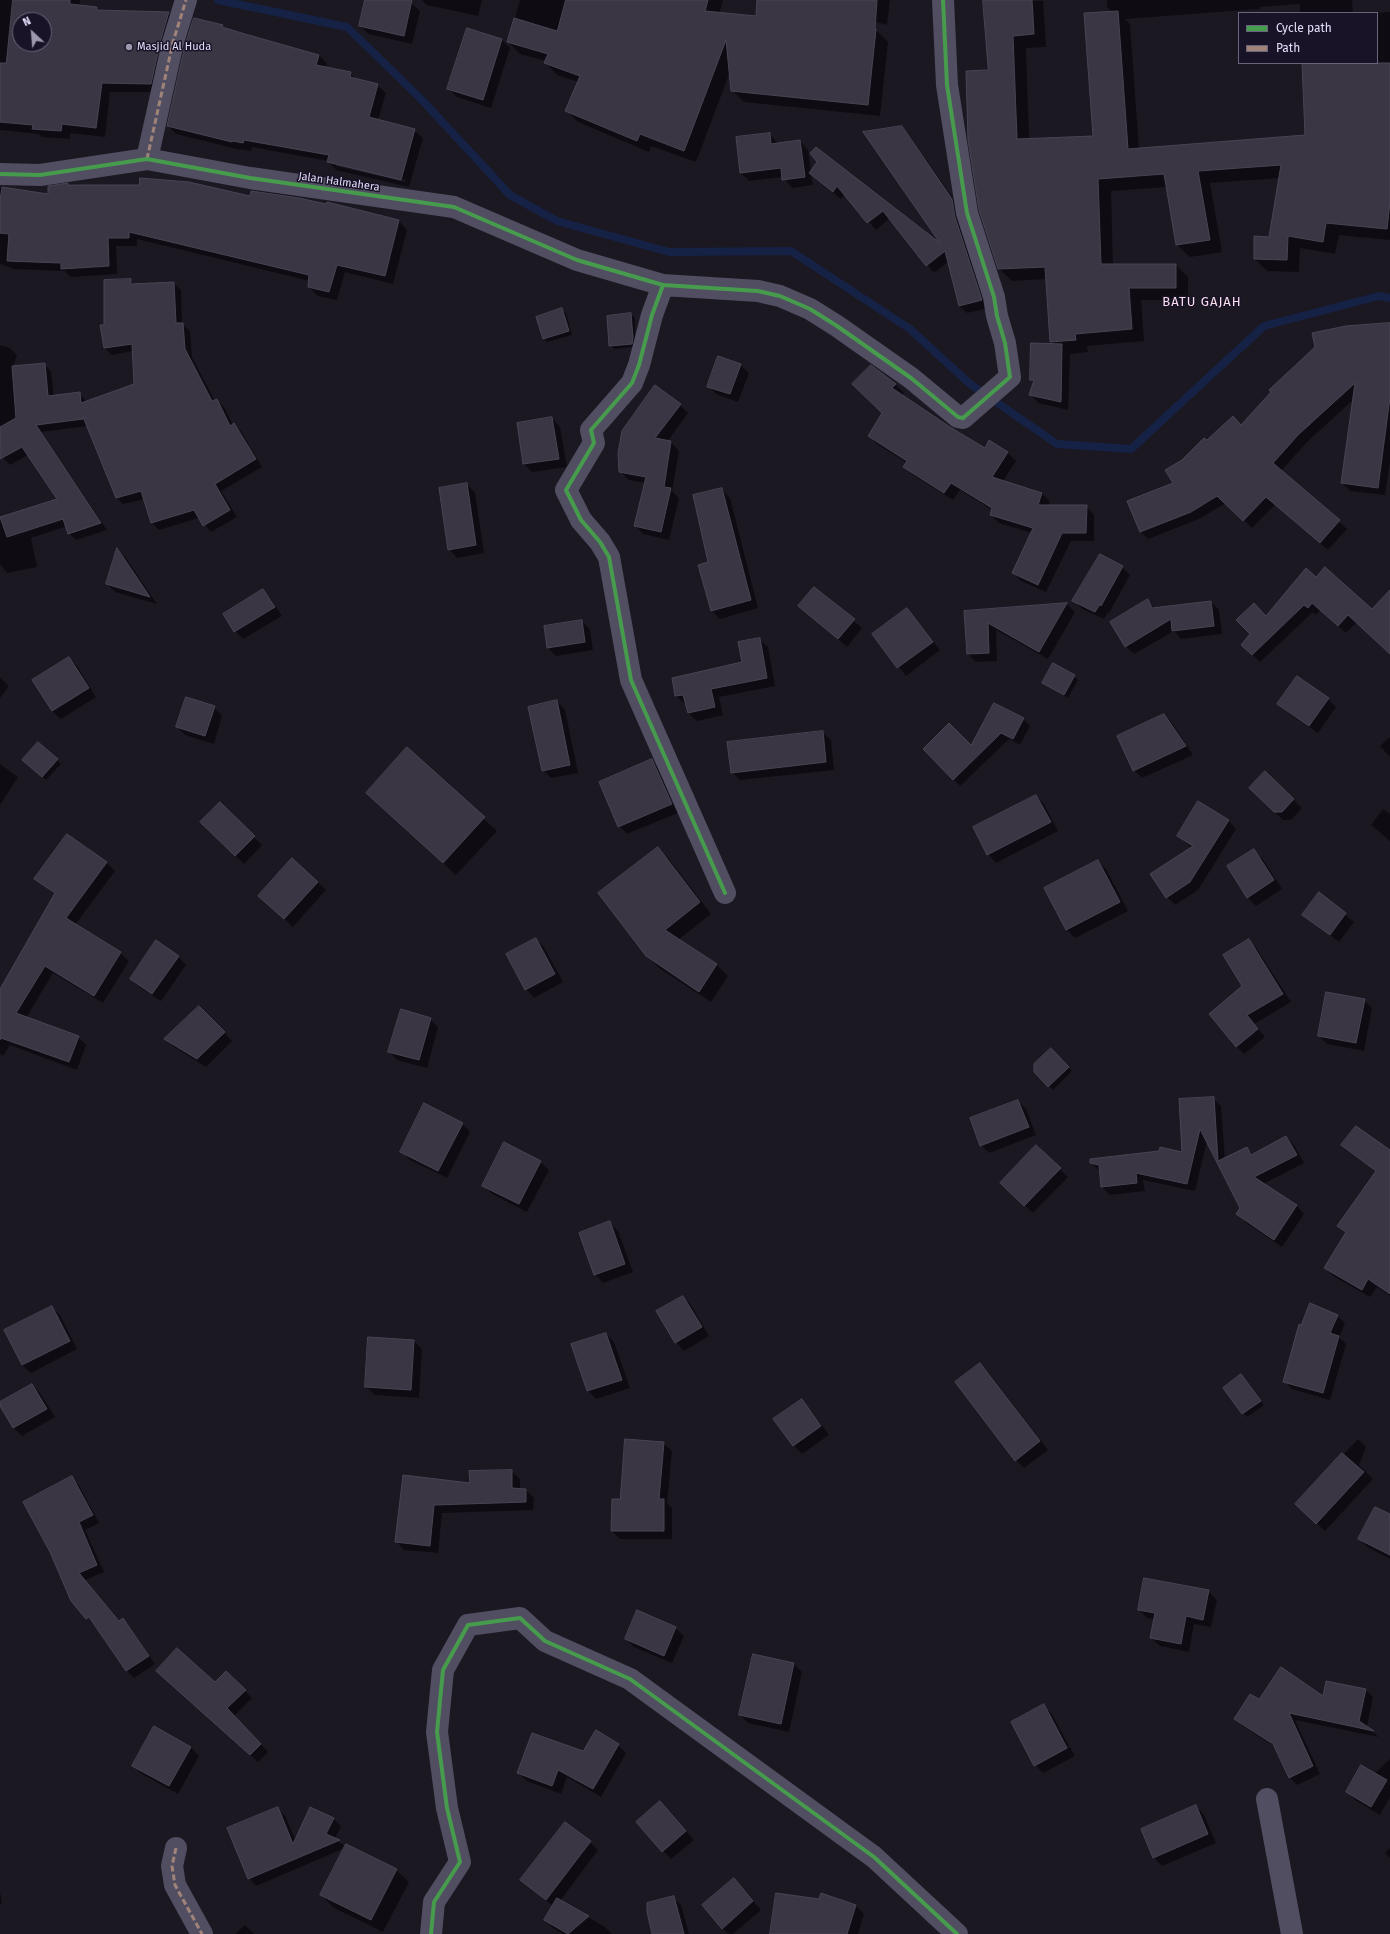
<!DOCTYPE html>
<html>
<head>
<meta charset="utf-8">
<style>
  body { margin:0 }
  #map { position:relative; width:1390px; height:1934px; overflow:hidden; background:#1b1822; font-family:"Fira Sans",sans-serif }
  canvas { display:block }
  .legend { position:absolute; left:1238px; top:12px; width:140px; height:52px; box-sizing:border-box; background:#191327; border:1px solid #6a647c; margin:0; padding:5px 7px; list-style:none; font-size:12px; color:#e4ddfb }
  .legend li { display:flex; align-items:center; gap:8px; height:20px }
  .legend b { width:20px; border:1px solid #6a647c }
  .north { position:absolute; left:12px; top:12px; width:40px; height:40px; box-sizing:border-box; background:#191327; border:1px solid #6a647c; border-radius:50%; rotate:334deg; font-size:11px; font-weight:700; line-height:16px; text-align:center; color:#e4ddfb }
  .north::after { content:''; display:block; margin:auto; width:14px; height:18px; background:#9e98af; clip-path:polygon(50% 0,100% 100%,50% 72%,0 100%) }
</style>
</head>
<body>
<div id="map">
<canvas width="1390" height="1934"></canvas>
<ul class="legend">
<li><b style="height:5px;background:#469c4c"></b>Cycle path</li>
<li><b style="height:5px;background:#a18479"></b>Path</li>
</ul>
<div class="north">N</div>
</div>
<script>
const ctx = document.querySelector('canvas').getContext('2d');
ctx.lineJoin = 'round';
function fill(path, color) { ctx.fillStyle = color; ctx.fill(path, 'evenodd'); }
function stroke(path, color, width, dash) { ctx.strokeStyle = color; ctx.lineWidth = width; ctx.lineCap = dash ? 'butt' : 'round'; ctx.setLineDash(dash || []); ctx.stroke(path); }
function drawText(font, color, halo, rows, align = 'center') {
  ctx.font = font + ' "Fira Sans",sans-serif'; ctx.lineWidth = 3; ctx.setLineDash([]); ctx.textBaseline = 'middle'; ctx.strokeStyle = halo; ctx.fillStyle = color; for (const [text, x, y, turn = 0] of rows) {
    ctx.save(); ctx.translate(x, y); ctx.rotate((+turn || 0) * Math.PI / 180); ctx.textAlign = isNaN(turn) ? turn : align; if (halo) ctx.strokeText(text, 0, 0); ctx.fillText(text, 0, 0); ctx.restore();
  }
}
fill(new Path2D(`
  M0,0h80l-1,6 18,1 3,4 69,2 9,8 -19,71h-49l-5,45 -35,-4v6l-28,-2 -3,-3 -39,-4zM20,20h24v24h-24z
  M366,0h34l11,3 9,8 -8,33 -43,-10 -9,-8z
  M422,0h60l-4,16 -51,-11z
  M520,0h203l-4,14 157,16 12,12 -8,74 -136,-14 -12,-12 -2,-18 -34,90 -45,-16 -2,6 -71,-30 -12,-12 12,-28 -21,-7 -11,-12v-2l-26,-7 -12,-12z
  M800,0h90l-3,25z
  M984,0l59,1 3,46 -20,1 3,92 65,-3 18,-125 -5,-5v-7h245l1,13h-53v-9l-40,3v2l-135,10 5,5 9,125 167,-13 -3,-73h74v-50l13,-1v228l-51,-5 -4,19 -35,-6 -1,24 -32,-1 -12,-12 14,-21 11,-60 -70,5 12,69 -32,5 -13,-12 -10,-58 -56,4 2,74h63l12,12v23h-47l3,41 -57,5 1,6 -18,2 -2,56 -30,-7 -8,-9 4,-12 -3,-3 23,-34 -3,-3 -4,-63 -35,2 -13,-12z
  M222,26l3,3 94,26 8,9 -1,4 24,5 6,7 21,5 9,8 -8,27 36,10 9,8 -14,49 -73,-17 -8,-9 -76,-14 -1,4 -10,-2v1l-65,-16 -8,-8zM336,164l70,16 -1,2 -69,-16z
  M502,40l8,8 -19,60 -34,-11 -9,-9z
  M901,127l8,8 51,73 29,100 -22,5 -8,-7 -11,-44 -14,11 -44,-55 -14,12 -31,-36 -4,5 -30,-24 2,10 -21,3 -9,-11 -34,4 -8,-8 29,-39 8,10 22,-3 8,9 3,22 8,-10 124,84z
  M68,184l183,14 148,23 8,9 -14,54 -48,-12 -8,28 -19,-4 -9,-9 1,-6 -173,-42v7h-21l1,28 -46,3 -6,-6 -51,-2 -14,-5v-76l49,7z
  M131,280l4,5 39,-2 7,7 1,34 8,7 2,26 23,44 2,-1 7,7 9,18 8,6 21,36 -41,24 16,26 -26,15 -12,-14 -40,12 -7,-7 -7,-24 -22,5 -7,-7 -28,-71 -47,6 66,98 -31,10 -7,-7 -2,-7 -36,12 6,29 -30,6 -7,-9v-46l58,-19 -30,-44 -18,10 -8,-8 -2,1v-113l10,3 7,7 -4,12 31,-3 7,7 3,26 26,-3 7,8 48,-17 -2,-34 -21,4 -7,-7v-22z
  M562,310l4,3 6,22 -25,7 -3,-4z
  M631,314l4,4v29l-21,2 -4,-4z
  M1390,322v140l-5,33 -35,-4 -8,-8 12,-84 -48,44 -25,28 66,58 -19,21 -53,-45 -23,23 -26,-25 -27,16 -51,20 -8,-8 34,-47 8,-23 25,-19 35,-16z
  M740,365l9,8 -11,29 -22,-8 -8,-8z
  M871,366l25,19 8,8 -3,3 49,32 35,21 22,3 9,9 -13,20 39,12 8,9 -2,4h38l8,9v26h-23l-25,51 -25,-11 -8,-9 19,-39 -33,-10 -8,-8 1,-5 -32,-20 -7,10 -40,-25 -9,-8 3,-4 -30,-19 -8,-8 14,-23z
  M680,405l8,8 -21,29h4l8,9 -7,40 7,7 -10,42 -26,-6 -8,-8 11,-43 -17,-3 -9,-9z
  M552,418l8,9 7,40 -35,5 -8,-8z
  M467,484l8,9 9,60 -27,5 -8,-9z
  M722,489l8,9 28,110 -38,11 -9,-9 -2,-47z
  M118,549l7,8 32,47 -42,-12 -8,-8z
  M1122,567l8,8 -21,38 -1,-1 -4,7 -22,-10 -8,-8z
  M1316,578l56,32 18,-8v51l-33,-31 -11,11 -26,-23 -4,5 -3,-3 -53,50 -18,-17 24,-28z
  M814,588l48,40 -15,19 -47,-41z
  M263,590l8,9 11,17 -39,23 -8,-8z
  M1147,601l8,7 56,-6 8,8 3,24 -41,5 -7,-8 -40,23 -9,-8z
  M1067,604l8,8 -27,47 -52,-29 1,31 -21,1 -8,-8 -3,-42z
  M907,609l33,41 -34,26 -33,-42z
  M582,621l8,9 3,20 -37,6 -8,-8z
  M759,639l9,8 7,39 -56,11 4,18 -26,6 -9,-8 -2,-10 -1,1 -9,-8 67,-33z
  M69,658l8,8 19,31 -35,22 -9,-8 -19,-31z
  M1074,676l4,4 -10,18 -25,-15z
  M0,677l9,9 -9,12z
  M1328,699l8,8 -18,26 -31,-21 -8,-8z
  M557,701l8,9 13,63 -27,5 -8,-8z
  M214,707l8,9 -8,28 -29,-9 -8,-8z
  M1164,715l8,8 21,32 -51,23 -8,-8z
  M1023,719l7,7 -10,19 -11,-6 -49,47 -36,-37 48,-2z
  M822,732l9,8 3,30 -94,10 -8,-8z
  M1390,737v20l-10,-11z
  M407,749l90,82 -41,44 -89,-82z
  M57,760l4,4 -15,16 -19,-16z
  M652,761l8,8 20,43 -53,22 -8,-8z
  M0,764l18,13 -18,28z
  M1265,773l37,35 -11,12h-8l-33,-32z
  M1036,796l8,8 14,27 -62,32 -8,-9 -14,-26z
  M220,803l42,42 -18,19 -43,-42z
  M1383,809l7,5v27l-19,-16z
  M1228,820l8,9 -38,61 -23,15 -8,-8 25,-49 -14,-12z
  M67,835l40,28 8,8 -40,54 45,28 9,8 -26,42 -50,-30 -27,45 52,19 8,8 -9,25 -67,-25 -7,11 -3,-2v-63l56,-96 -20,-16z
  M658,848l11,11 42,55 -33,26 39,25 11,11 -17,26 -52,-34 -12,-12z
  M1253,850l9,8 20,31 -26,17 -8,-8 -20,-31z
  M1098,861l8,8 22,42 -53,27 -8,-8 -22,-42z
  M318,882l8,8 -33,37 -25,-23z
  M1319,894l35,28 -15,20 -36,-27z
  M536,939l8,8 19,35 -29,16 -8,-9z
  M1249,941l8,8 34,53 -37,22 11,13 -21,17 -8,-8z
  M178,956l8,9 -25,36 -22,-14 -8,-8z
  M1364,1000l8,8 -8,43 -37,-7 -8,-8z
  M199,1007l33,34 -26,26 -32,-20 -8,-8z
  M430,1019l8,8 -11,41 -30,-8 -8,-9z
  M1051,1049l21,22 -19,19 -18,-18z
  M1213,1098l8,8 4,53 21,-11 7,7 33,-18 8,8 10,18 -41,21 34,22 7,8 -22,33 -37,-25 -8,-8 4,-6 -34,-67 -12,50 -52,-11 2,11 -35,4 -8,-8 -2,-16 -9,-8 92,-10z
  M1018,1101l8,8 10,26 -47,18 -8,-8z
  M462,1123l8,9 -23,46 -37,-18 -9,-9z
  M1343,1145l47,7v144l-13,-9 -7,10 -37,-21 -8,-8 21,-35 -8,-7 38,-54z
  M541,1162l8,8 -22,42 -35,-18 -9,-9z
  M1060,1169l8,8 -35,36 -31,-30z
  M610,1223l8,8 15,41 -30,11 -8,-9z
  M683,1297l8,8 18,31 -25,15 -8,-9z
  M52,1307l8,8 17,34 -46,24 -9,-8 -17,-34z
  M1337,1316l8,7 -6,14 7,7 -16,56 -38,-11 -8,-8z
  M606,1334l8,8 16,46 -34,11 -8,-8 -15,-46z
  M414,1341l8,8 -3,49 -44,-3 -9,-8z
  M980,1364l8,8 60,78 -24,18 -8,-8 -60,-78z
  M1245,1379l19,26 -17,12 -4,-4z
  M32,1385l8,8 15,24 -33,19 -8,-8 -13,-22 -1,1v-4z
  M802,1400l8,9 19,26 -27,19 -8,-8 -19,-26z
  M1358,1439l8,8 -7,18 14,14 -48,52 -29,-27z
  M663,1443l9,8 -5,52 5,5v31h-52l-8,-8 9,-31z
  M511,1471l9,8v11h6l8,8 -1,12 -91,3 -4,40 -34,-3 -8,-9 7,-65 68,8z
  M72,1478l7,7 20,38 -14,7 19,42 -19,8 35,41 3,-1 7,7 25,37 -21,14 -7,-7 -32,-46 -23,-25z
  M1390,1515v44l-23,-12 -8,-8z
  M1208,1591l9,9 -6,27 -17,-3 -5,28 -29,-6 -9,-8 4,-19 -8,-1 -8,-8z
  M675,1628l9,8 -12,27 -38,-16 -8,-8z
  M794,1664l8,8 -13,60 -41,-9 -8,-8z
  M226,1672l26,26 -18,18 34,36 -10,10 -93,-84 50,5z
  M1366,1690l7,7 -6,30 12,10 -84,-17 25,54 -23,11 -8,-8 -14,-30 -32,-21 -8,-7 88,-22z
  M1044,1706l8,8 17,32 -33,17v3l34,-19 5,9 -32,17 -8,-8z
  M155,1728l36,19 8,9 -21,38 -36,-20 -9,-8z
  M618,1745l8,8 -25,44 -34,-20 -6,17 -34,-13 -9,-8 66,-20z
  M1390,1759v38l-10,18 -25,-15 -8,-8 27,-18z
  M1196,1806l8,9 12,28 -54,23 -8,-8 -12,-28z
  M278,1809l7,7 11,25 37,-23 8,8 -6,13 11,8 50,23 13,12 -26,50 -49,-24 -13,-13 24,-47 -89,38 -7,-8z
  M668,1810l26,30 -23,19 -8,-8z
  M590,1842l8,8 -38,51 45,26 7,7h-49l-10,-6 -8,-8 8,-14 -32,-26z
  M1390,1848v10l-5,-5z
  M742,1888l19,22 -28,24h-4l-7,-6z
  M0,1892l2,11 -2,1z
  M822,1895l34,11 8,8 -6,20h-87l49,-34z
  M673,1897l8,8 8,29h-35z
  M245,1925l9,9h-19z`), '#0007');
stroke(new Path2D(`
  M218,0l129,27 75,73 88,95 47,26 112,31 122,-1 119,78 60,55 87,60 74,5 133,-123 115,-30 11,2`), '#162245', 8);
const building = new Path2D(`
  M13,0h57v4l27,3v3l72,2 -8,27 -10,45 -49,-1 -6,45 -34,-4 -1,7 -29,-2 1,-4 -33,-3v-59h6zM20,20h24v24h-24z
  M365,0h47l-8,36 -45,-10z
  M566,0h142l-3,11 51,5 1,-16h120l-2,29h1l-8,76 -137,-14 -5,-51 -42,111 -44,-17 -3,7 -72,-30 15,-35 -36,-13 4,-9 -41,-12 7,-24 43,13z
  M983,0h49l2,34 -21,2 4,103 76,-3 -9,-123 34,-2 10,138 177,-14 -3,-72h88v139l-3,27 -61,-6 -3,19 -35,-6 -1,24 -33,-1v-23l15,1 12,-72 -83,6 12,69 -34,5 -12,-71 -66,5 3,85h75v24h-47l3,41 -57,5 1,6 -26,2 -5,-75 -47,2 -19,-59 -11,-70 -2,-69 22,-1z
  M194,18l29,7 -1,2 23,7 74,21 -3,10 35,7 -1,5 28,7 -9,33 46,12 -14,51 -74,-18 2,-7 -85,-15 -1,3 -10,-2 -1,1 -65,-16 18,-81z
  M467,28l35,11 -19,61 -36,-11z
  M902,126l50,73 3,18 27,83 -23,6 -14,-55 -19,15 -43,-55 -16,12 -30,-37 -4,6 -24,-19 8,-11 -7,-9 6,-6 124,96 -77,-111z
  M770,133l1,11 29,-4 5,37 -23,3 -1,-12 -41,5 -4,-36z
  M140,178l49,4 61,14 1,-5 48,7 27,6 1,-2 72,18 -14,56 -48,-11 -8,27 -21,-5 1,-12 -180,-43v6h-21l1,28 -48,3v-6l-54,-2 2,-27 -9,-1v-32l2,-14 46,7v-8l20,-3v2h71z
  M131,279v5l43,-2 2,41h7l2,26 27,52 5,-2 13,27 4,-3 22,36 -41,25 15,26 -27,16 -9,-16 -43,13 -10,-32 -25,7 -33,-81v2l-47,6 65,98 -33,11 -5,-15 -56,18 -7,-20 57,-18 -35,-52 -22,12v-32l16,-9 -4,-52 33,-3 3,33 32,-4 1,11 53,-19 -2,-40 -28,4 -4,-23h4v-45z
  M562,308l7,23 -26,8 -7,-22z
  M631,313l2,25 -1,6 -23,2 -2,-30z
  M1390,323v74l-12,91 -37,-5 14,-100 -57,52 -25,28 67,57 -20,23 -54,-46 -23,24 -26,-25 -26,16 -51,20 -13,-31 46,-18 -8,-13 17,-10 22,-22 3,2 26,-24 8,9 30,-33 -2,-2 46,-43 -3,-14 34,-7z
  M1031,343l31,1 -1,58 -32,-7 5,-15h-4z
  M718,356l23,8 -11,30 -23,-7z
  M871,365l25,19 -4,4 58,39 35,21 4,-8 19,12 -16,25 50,16 -4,12h49l-1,28h-24l-24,52 -26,-12 21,-45 -43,-13 2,-7 -41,-25 -7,10 -41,-26 4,-6 -39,-25 14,-23 -30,-29z
  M655,385l26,19 -26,34 16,3 -7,46 7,1 -10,44 -27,-6 12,-49 -27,-5 -1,-19 4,-22z
  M552,417l7,42 -36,5 -6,-41z
  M467,483l9,62 -28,5 -9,-62z
  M722,488l29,112 -40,11 -13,-46 10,-3 -15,-67z
  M117,548l33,49 -44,-13z
  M1100,554l23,12 -22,40 -1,-2 -5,8 -23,-11z
  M1325,567l47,42 18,-19v64l-42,-39 -10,11 -26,-23 -4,5 -4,-3 -52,50 -11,-10 9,-11 -14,-14 18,-17 12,13 40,-48 10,9z
  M814,587l41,32 -17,20 -40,-33z
  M263,589l12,18 -41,25 -11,-18z
  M1148,599l4,9 59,-7 3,25 -42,5 -1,-12 -46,28 -15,-25z
  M1067,603l-28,49 -51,-29 1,30 -22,1 -3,-43z
  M907,608l26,34 -36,26 -25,-34z
  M582,620l3,22 -38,6 -3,-22z
  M760,638l7,40 -56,11 4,18 -27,6 -5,-18 -8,1 -3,-18 70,-16 -4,-20z
  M69,657l20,31 -37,23 -20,-31z
  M1053,663l22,12 -11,20 -22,-12z
  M1297,676l32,22 -20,28 -32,-22z
  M186,697l29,9 -10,30 -29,-9z
  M557,700l13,65 -28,6 -14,-64z
  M994,703l30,15 -11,21 -12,-6 -48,47 -30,-31 26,-26 22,22z
  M1164,714l22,32 -53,25 -16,-35z
  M823,731l3,31 -95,11 -4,-31z
  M38,742l20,17 -16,18 -20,-17z
  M407,747l78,70 -42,46 -77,-70z
  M652,759l20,45 -54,23 -19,-45z
  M1265,771l29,28 -12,13h-8l-25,-24z
  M1036,795l15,27 -64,33 -14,-28z
  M1198,801l31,19 -39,62 -24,16 -16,-24 43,-28 -16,-10z
  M220,802l35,34 -20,20 -35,-34z
  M67,834l40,28 -41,56 55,34 -27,44 -49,-30 -29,47 63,23 -10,26 -68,-24 -1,2v-51l55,-96 -21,-14z
  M658,847l42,55 -35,28 52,34 -18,28 -53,-36 -48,-63z
  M1254,849l20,31 -27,18 -20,-32z
  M292,858l26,24 -34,37 -26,-23z
  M1098,860l22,42 -54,28 -22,-42z
  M1319,892l27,21 -16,22 -28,-20z
  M536,938l19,36 -30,16 -19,-36z
  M1249,939l34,55 -36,21 11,14 -22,18 -27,-33 33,-28 -19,-31z
  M156,940l23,16 -27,38 -22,-15z
  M1326,992l39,7 -9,44 -38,-7z
  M199,1006l26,26 -28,27 -33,-20z
  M401,1009l30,9 -12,42 -31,-8z
  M1051,1048l18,19 -21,20 -14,-15v-8z
  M1214,1097l4,64 29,-14 4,8 35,-19 11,19 -43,22 43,28 -23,35 -38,-26 4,-6 -40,-79 -13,55 -51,-11 1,10 -36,4 -2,-22 -9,-2v-4l69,-8 1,-4 22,5 -3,-53z
  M1018,1100l11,27 -49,19 -10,-28z
  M424,1103l39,20 -25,48 -38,-19z
  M1356,1126l34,24v144l-22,-15 -6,11 -38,-22 22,-36 -9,-6 39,-55 -35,-26z
  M504,1142l37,19 -22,43 -37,-18z
  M1036,1145l25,23 -37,38 -24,-23z
  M610,1221l15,43 -31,11 -15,-42z
  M683,1296l19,31 -27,16 -19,-32z
  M1310,1303l28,12 -8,18 9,3 -16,57 -40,-11 16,-58 2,1z
  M52,1306l18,35 -48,24 -18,-35z
  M606,1333l16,47 -35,11 -16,-47z
  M368,1337l46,3 -3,50 -46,-3z
  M980,1363l60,78 -25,20 -60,-79z
  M1241,1374l20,27 -19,13 -19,-26z
  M32,1384l15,25 -34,19 -13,-22v-4z
  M802,1399l19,27 -28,20 -20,-27z
  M625,1439l39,3 -5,57h5v32h-53l1,-32h8z
  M1342,1453l22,19 -48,52 -21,-20z
  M512,1470v18l14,1v13l-92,3 -4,41 -35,-4 8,-67 67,8 -1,-12z
  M72,1476l21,39 -14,7 18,43 -18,8 40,48 4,-3 26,38 -23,15 -37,-54 -3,2 -15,-18 -21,-49 -27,-50z
  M1375,1507l15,7v41l-32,-16z
  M1144,1578l65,12 -6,30 -17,-4 -5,28 -31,-6 5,-25 -17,-3z
  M637,1610l39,17 -12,29 -39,-17z
  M177,1648l38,34 11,-11 20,19 -19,18 34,36 -11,11 -94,-84z
  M753,1654l41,9 -13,61 -42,-9z
  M1281,1667l42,29 3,-15 40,8 -7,32 15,10 -85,-18 24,53 -24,12 -16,-34 -39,-25 16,-25 9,5z
  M1044,1704l23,44 -33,18 -23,-44z
  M154,1726l37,21 -22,39 -37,-20z
  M596,1730l23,14 -26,45 -35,-19 -6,16 -35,-13 15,-40 51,18z
  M1361,1765l26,15 -16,27 -25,-15z
  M660,1801l26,30 -24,21 -26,-30z
  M1196,1805l12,29 -55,24 -12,-29z
  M278,1807l15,37 17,-37 24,11 -8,16 14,6 -92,39 -21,-51z
  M565,1822l26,19 -45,59 -26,-20z
  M346,1844l51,25 -26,51 -51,-25z
  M734,1878l19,23 -31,28 -20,-24z
  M776,1893l43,6 2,-6 35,12 -9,29h-77z
  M674,1896l10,38h-32l-5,-22v-9z
  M557,1898l32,18 -21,18 -24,-14z`);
fill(building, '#3a3643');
stroke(building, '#494454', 1);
stroke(new Path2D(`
  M147,159l26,-117 13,-42
  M0,174l40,1 107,-16 103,19 204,29 123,53 86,25 95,6 22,5 30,13 27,17 74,52 47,39 5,1 47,-41 -5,-34 -8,-27 -3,-19 -27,-84 -20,-128 -4,-85
  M663,285l-11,30 -13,50 -7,18 -41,47 3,13 -28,47 15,30 19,22 9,15 22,123 94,213
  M1267,1799l25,135
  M176,1848l-4,18 3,19 27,49
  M431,1934l3,-32 26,-40 -13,-54 -10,-76 6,-62 25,-45 52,-7 25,23 85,38 244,178 83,77`), '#514e62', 22);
stroke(new Path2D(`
  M147,159l26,-117 13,-42
  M176,1848l-4,18 3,19 27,49`), '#a18479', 3, [6, 3]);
stroke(new Path2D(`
  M0,174l40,1 107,-16 103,19 204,29 123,53 86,25 95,6 22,5 30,13 27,17 74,52 47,39 5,1 47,-41 -5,-34 -8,-27 -3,-19 -27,-84 -20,-128 -4,-85
  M663,285l-11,30 -13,50 -7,18 -41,47 3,13 -28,47 15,30 19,22 9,15 22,123 94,213
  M431,1934l3,-32 26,-40 -13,-54 -10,-76 6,-62 25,-45 52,-7 25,23 85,38 244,178 83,77`), '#469c4c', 4);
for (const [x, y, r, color] of [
  [129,47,4,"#9e98af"]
]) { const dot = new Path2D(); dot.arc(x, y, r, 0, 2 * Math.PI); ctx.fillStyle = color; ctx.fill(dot); stroke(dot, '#191327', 1.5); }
drawText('11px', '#e4ddfb', '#191327', [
  ["Masjid Al Huda",137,47]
], 'left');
drawText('11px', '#e4ddfb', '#191327', [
  ["Jalan Halmahera",339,182,8]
]);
ctx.letterSpacing = '1px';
drawText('13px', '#fbdfed', '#191327', [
  ["BATU GAJAH",1202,302]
]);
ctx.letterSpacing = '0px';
</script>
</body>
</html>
